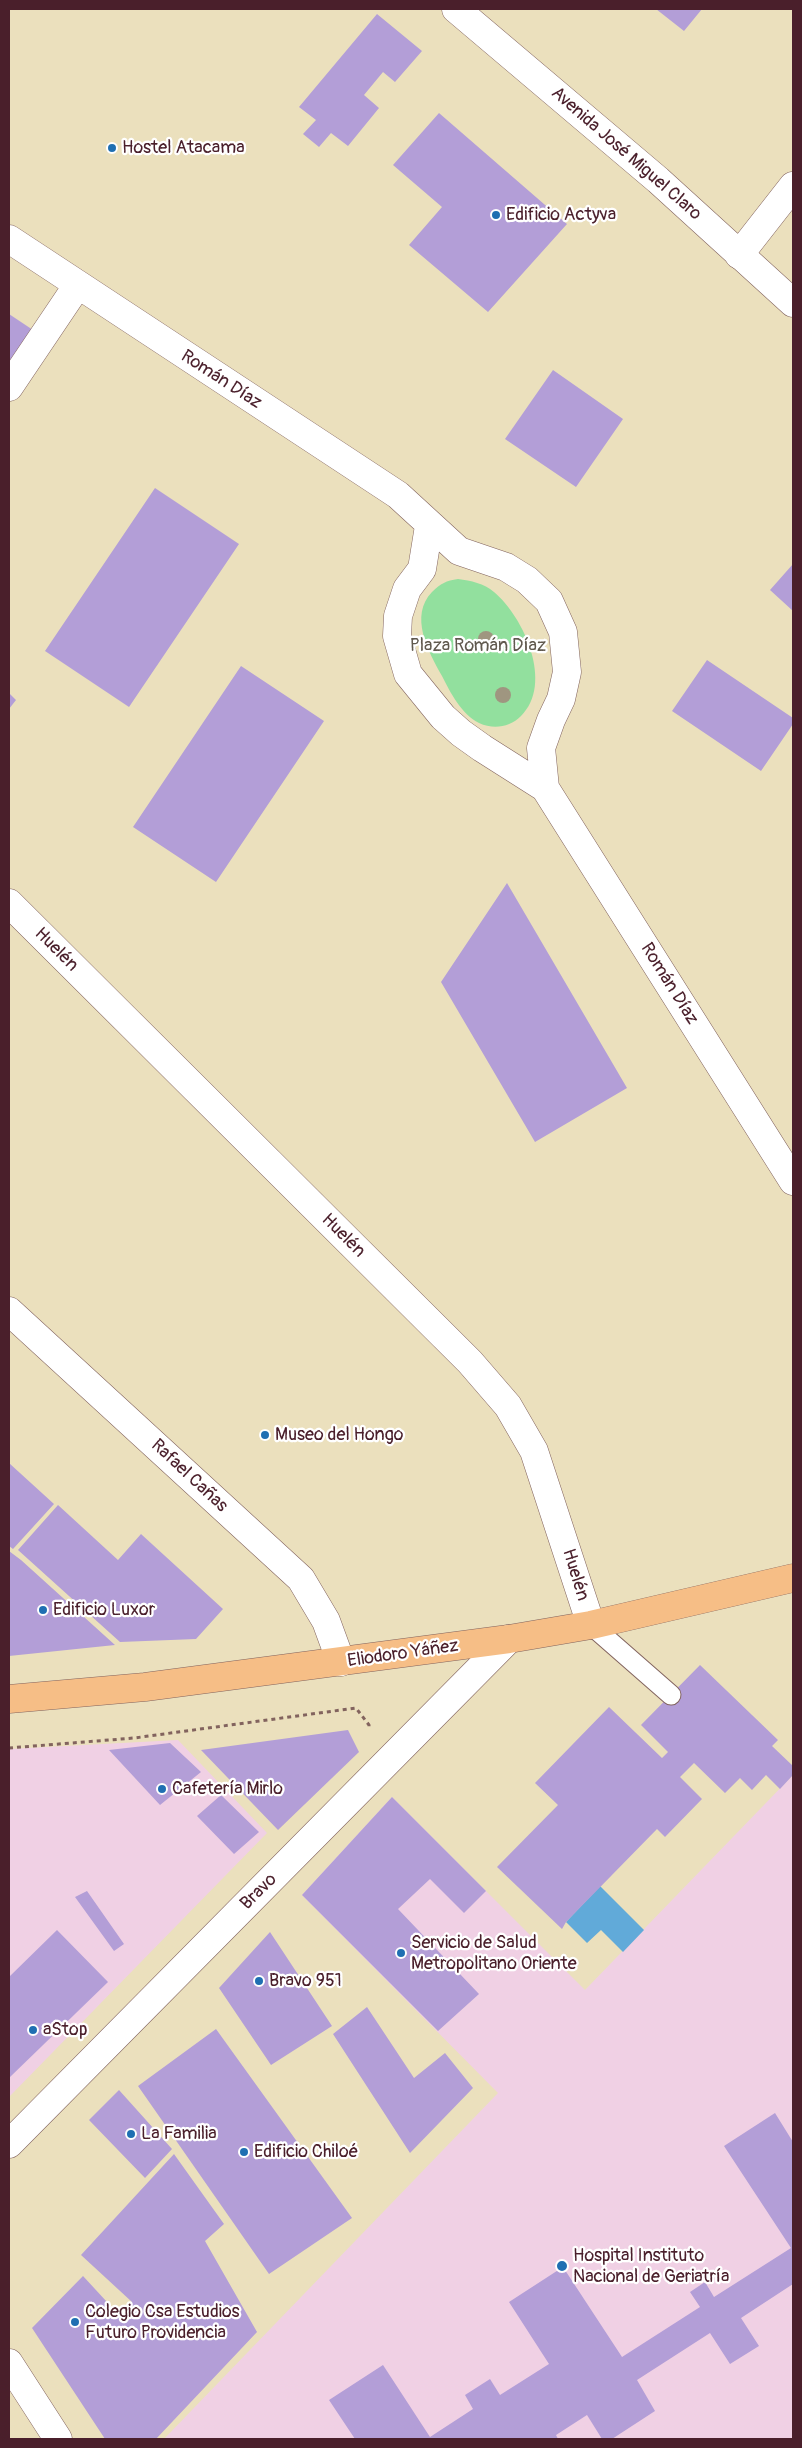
<!DOCTYPE html>
<html>
<head>
<meta charset="utf-8">
<style>
  body { margin:0 }
  #map { position:relative; width:802px; height:2448px; overflow:hidden; background:#ebe0bd; font-family:Pangolin,sans-serif }
  canvas { display:block }
  .frame { position:absolute; inset:0; border:10px solid #4a1f2b; pointer-events:none }
</style>
</head>
<body>
<div id="map">
<canvas width="802" height="2448"></canvas>
<div class="frame"></div>
</div>
<script>
const ctx = document.querySelector('canvas').getContext('2d');
ctx.lineJoin = 'round';
function fill(path, color) { ctx.fillStyle = color; ctx.fill(path, 'evenodd'); }
function stroke(path, color, width, dash) { ctx.strokeStyle = color; ctx.lineWidth = width; ctx.lineCap = dash ? 'butt' : 'round'; ctx.setLineDash(dash || []); ctx.stroke(path); }
function drawText(font, color, halo, rows, align = 'center') {
  ctx.font = font + ' Pangolin,sans-serif'; ctx.lineWidth = 4.5; ctx.setLineDash([]); ctx.textBaseline = 'middle'; ctx.strokeStyle = halo; ctx.fillStyle = color; for (const [text, x, y, turn = 0] of rows) {
    ctx.save(); ctx.translate(x, y); ctx.rotate((+turn || 0) * Math.PI / 180); ctx.textAlign = isNaN(turn) ? turn : align; if (halo) ctx.strokeText(text, 0, 0); ctx.fillText(text, 0, 0); ctx.restore();
  }
}
fill(new Path2D(`
  M178,1740l89,93 -258,264v-348z
  M793,1775v664h-629l334,-346 -196,-198 90,-98 193,193z`), '#f0d0e4');
fill(new Path2D(`
  M458,579c13,2 26,4 36,13 30,25 60,92 27,124 -11,11 -27,14 -42,7 -17,-8 -29,-31 -37,-47 -14,-25 -33,-60 -10,-84 9,-9 14,-11 26,-13z`), '#92e09e');
fill(new Path2D(`
  M600,1886l44,44 -21,22 -22,-22 -14,13 -21,-21z`), '#61aad9');
fill(new Path2D(`
  M656,9h46l-18,22z
  M377,14l45,37 -27,31 -12,-10 -19,23 15,13 -31,38 -17,-13 -12,14 -16,-13 13,-14 -17,-13z
  M439,113l128,111 -79,88 -79,-67 33,-38 -49,-42z
  M9,314l24,16 -24,36z
  M553,370l70,49 -47,68 -71,-48z
  M155,488l84,56 -110,163 -84,-56z
  M793,564v47l-23,-21z
  M707,660l86,58v6l-32,47 -89,-60z
  M241,666l83,55 -108,161 -83,-55z
  M9,693l7,7 -7,9z
  M507,883l120,205 -92,54 -94,-160z
  M9,1463l45,41 -41,45 -4,-3z
  M58,1505l60,55 23,-26 82,75 -27,30 -76,3 -102,-92z
  M9,1551l12,9 94,85 -106,11z
  M700,1665l78,75 -6,6 21,20v9l-13,14 -14,-14 -14,15 -12,-12 -15,15 -31,-30 -14,14 22,22 -37,38 -8,-8 -91,93 -4,7 -65,-62 61,-62 -23,-22 74,-76 53,51 6,-6 -27,-27z
  M348,1730l11,22 -81,78 -77,-80z
  M170,1743l31,29 -41,33 -51,-55z
  M221,1795l38,37 -25,22 -37,-38z
  M392,1797l94,94 -22,22 -34,-34 -32,30 81,85 -41,37 -136,-136z
  M87,1891l37,53 -10,7 -39,-54z
  M57,1930l51,52 -99,96v-101z
  M270,1932l62,94 -61,39 -52,-77z
  M367,2007l47,71 31,-25 28,35 -63,65 -77,-119z
  M216,2029l136,189 -83,56 -131,-188z
  M119,2090l53,59 -27,29 -56,-58z
  M775,2113l18,29v142l-52,34 18,28 -29,18 -20,-31 -73,47 18,31 -43,28h-10l-15,-24 -31,20 2,4h-203l-26,-39 54,-35 47,72 43,-28 -8,-14 25,-16 10,16 49,-31 -40,-62 54,-35 59,90 78,-50 -10,-15 15,-10 9,15 77,-49 -67,-102z
  M174,2154l50,70 -19,17 52,91 -101,107h-51l-73,-111 51,-52 36,39 13,-13 -51,-47z`), '#b39ed7');
const service = new Path2D(`
  M591,1625l80,70`);
const minor = new Path2D(`
  M9,239l389,256 61,56 47,16 21,13 22,21 14,31 4,40 -6,27 -10,21 -10,28 4,40
  M739,255l54,-69
  M9,387l68,-101
  M429,526l-7,43 -15,20 -9,27 -1,20 11,38 35,43 18,16 21,15 63,40 248,393
  M9,903l461,459 38,44 26,45 57,174
  M9,1311l292,268 25,42 15,41
  M9,2144l500,-505`);
const tertiary = new Path2D(`
  M456,9l202,171 135,123
  M9,2363l49,76`);
const primary = new Path2D(`
  M9,1699l136,-12 364,-48 82,-14 202,-47`);
stroke(service, '#82635e', 21);
stroke(minor, '#82635e', 29);
stroke(tertiary, '#82635e', 29);
stroke(primary, '#82635e', 29);
stroke(new Path2D(`
  M9,1748l125,-10 222,-30 13,17v5`), '#82635e', 3, [4, 4]);
stroke(service, '#fff', 19);
stroke(minor, '#fff', 28);
stroke(tertiary, '#fff', 28);
stroke(primary, '#f6be86', 28);
ctx.fillStyle = '#9f9680';
for (const [x, y] of [
  [486,639],
  [503,695]
]) { ctx.beginPath(); ctx.arc(x, y, 8, 0, 2 * Math.PI); ctx.fill(); }
for (const [x, y, r, color] of [
  [112,148,5,"#1f6fb2"],
  [496,215,5,"#1f6fb2"],
  [265,1435,5,"#1f6fb2"],
  [43,1610,5,"#1f6fb2"],
  [162,1789,5,"#1f6fb2"],
  [401,1953,5,"#1f6fb2"],
  [259,1981,5,"#1f6fb2"],
  [33,2030,5,"#1f6fb2"],
  [131,2134,5,"#1f6fb2"],
  [244,2152,5,"#1f6fb2"],
  [562,2266,6,"#1f6fb2"],
  [75,2322,5,"#1f6fb2"]
]) { const dot = new Path2D(); dot.arc(x, y, r, 0, 2 * Math.PI); ctx.fillStyle = color; ctx.fill(dot); stroke(dot, '#fff', 2); }
drawText('18px', '#4a1f2b', '#fff', [
  ["Hostel Atacama",122,148],
  ["Edificio Actyva",506,215],
  ["Museo del Hongo",275,1435],
  ["Edificio Luxor",53,1610],
  ["Cafetería Mirlo",172,1789],
  ["Servicio de Salud",411,1943],
  ["Metropolitano Oriente",411,1964],
  ["Bravo 951",269,1981],
  ["aStop",43,2030],
  ["La Familia",141,2134],
  ["Edificio Chiloé",254,2152],
  ["Hospital Instituto",573,2256],
  ["Nacional de Geriatría",573,2277],
  ["Colegio Csa Estudios",85,2312],
  ["Futuro Providencia",85,2333]
], 'left');
drawText('18px', '#4a1f2b', '#fff', [
  ["Avenida José Miguel Claro",626,154,41],
  ["Román Díaz",221,380,33],
  ["Huelén",56,950,45],
  ["Román Díaz",669,984,58],
  ["Huelén",343,1236,45],
  ["Rafael Cañas",189,1476,43],
  ["Huelén",575,1575,73],
  ["Eliodoro Yáñez",403,1654,-8],
  ["Bravo",259,1892,-45]
]);
drawText('18px', '#60594e', '#fff', [
  ["Plaza Román Díaz",478,646]
]);
</script>
</body>
</html>
